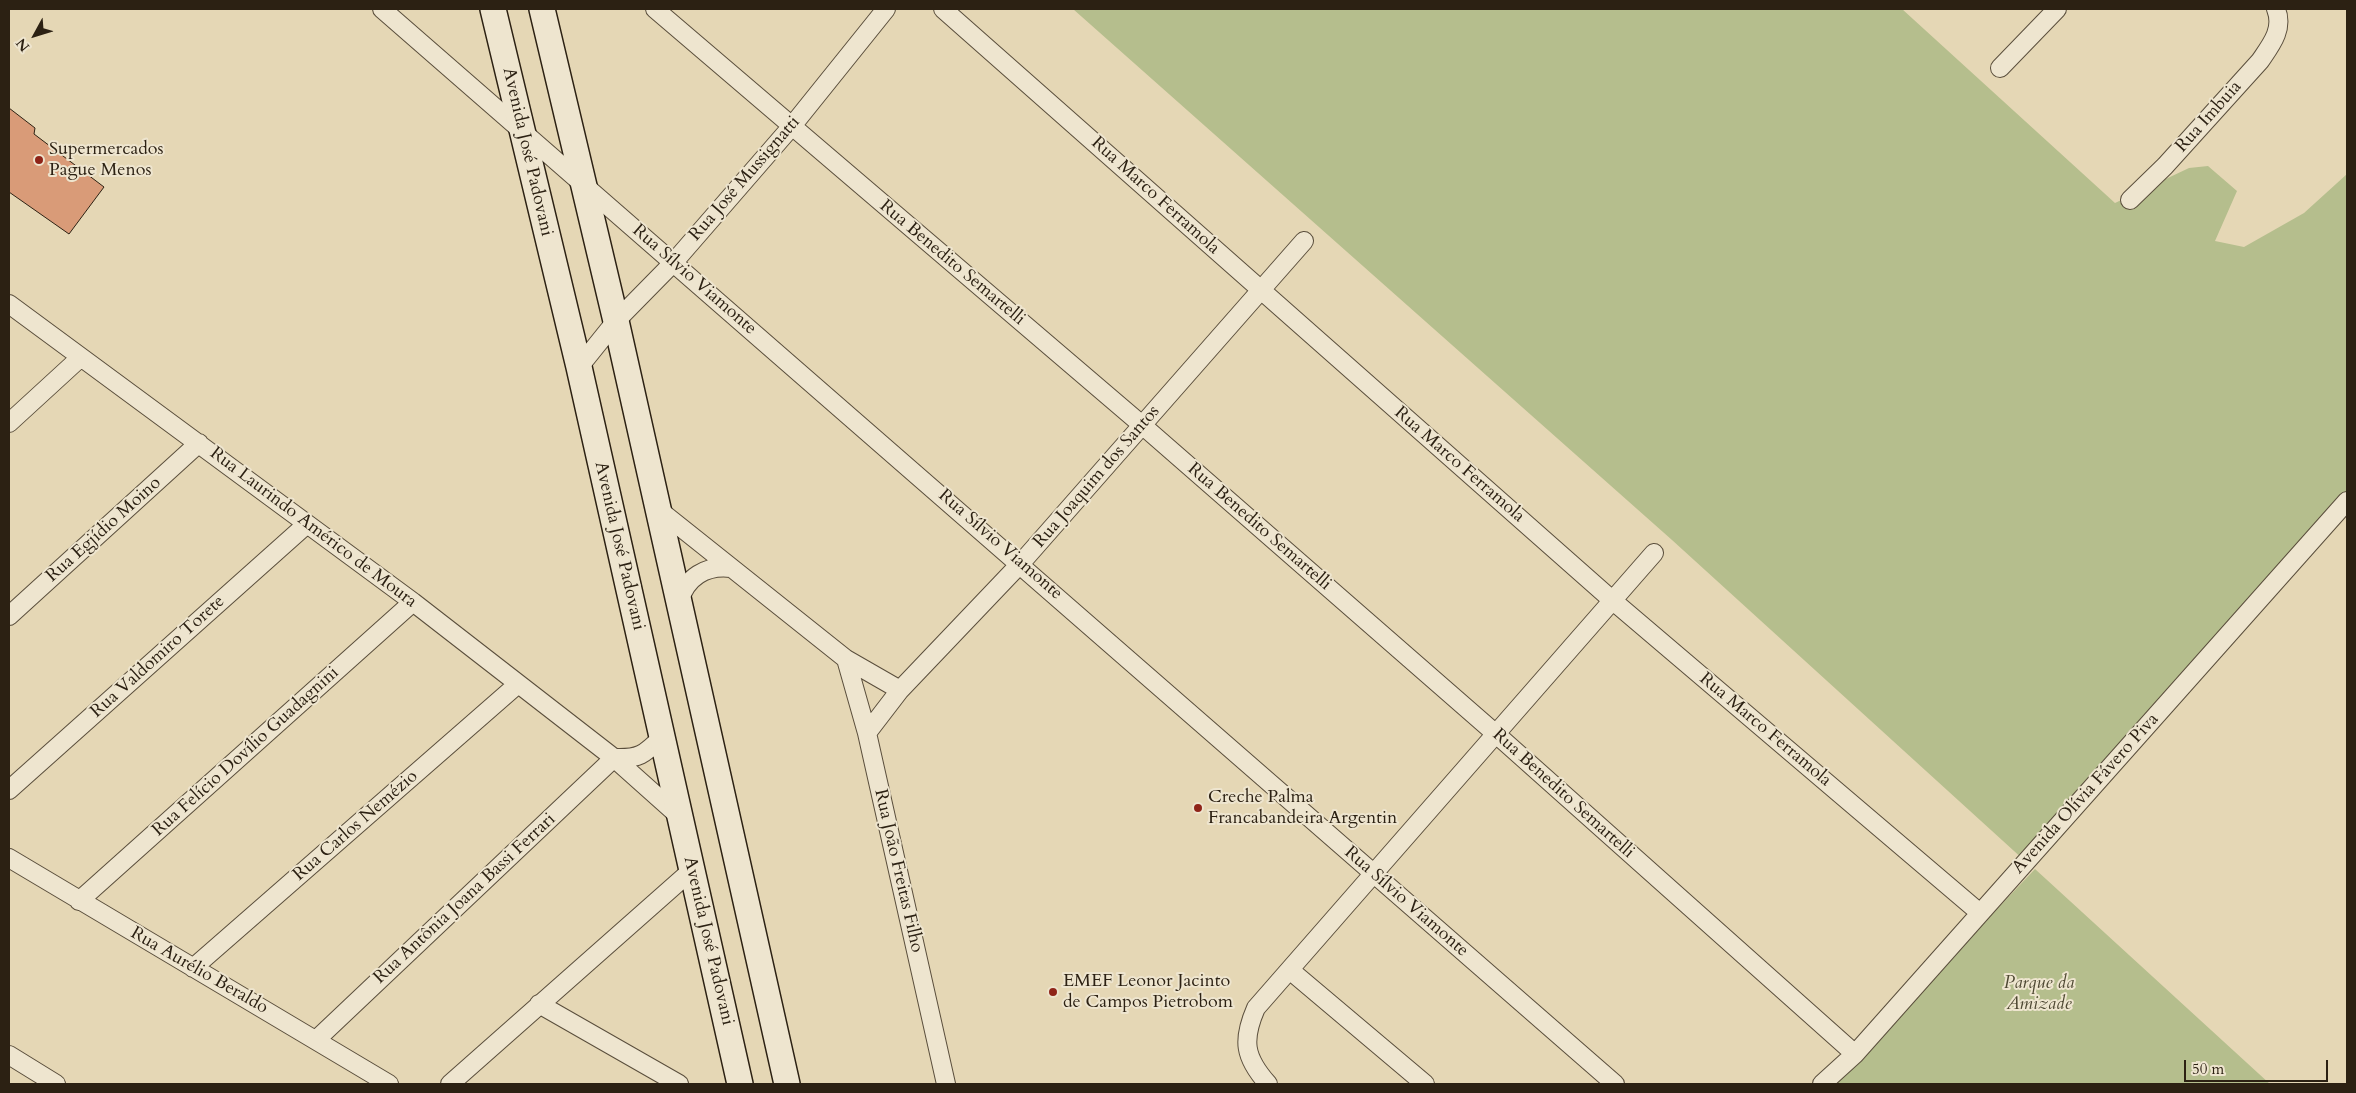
<!DOCTYPE html>
<html>
<head>
<meta charset="utf-8">
<style>
  body { margin:0 }
  #map { position:relative; width:2356px; height:1093px; overflow:hidden; background:#e5d7b5; font-family:Cardo,serif }
  canvas { display:block }
  .frame { position:absolute; inset:0; border:10px solid #2c2113; pointer-events:none }
  .north { position:absolute; left:10px; top:10px; width:50px; height:50px; -webkit-text-stroke:4px #eee5cf; paint-order:stroke; rotate:231deg; font-size:14px; font-weight:700; line-height:20px; text-align:center; color:#2c2113 }
  .north::after { content:''; display:block; margin:auto; width:18px; height:22px; background:#2c2113; clip-path:polygon(50% 0,100% 100%,50% 72%,0 100%) }
  .scale { position:absolute; left:2184px; top:1060px; width:144px; height:22px; box-sizing:border-box; border:2px solid #2c2113; border-top:0; padding-left:6px; font-size:15px; line-height:18px; white-space:nowrap; color:#2c2113; -webkit-text-stroke:4px #eee5cf; paint-order:stroke }
</style>
</head>
<body>
<div id="map">
<canvas width="2356" height="1093"></canvas>
<div class="frame"></div>
<div class="north">N</div>
<div class="scale">50 m</div>
</div>
<script>
const ctx = document.querySelector('canvas').getContext('2d');
ctx.lineJoin = 'round';
function fill(path, color) { ctx.fillStyle = color; ctx.fill(path, 'evenodd'); }
function stroke(path, color, width, dash) { ctx.strokeStyle = color; ctx.lineWidth = width; ctx.lineCap = dash ? 'butt' : 'round'; ctx.setLineDash(dash || []); ctx.stroke(path); }
function drawText(font, color, halo, rows, align = 'center') {
  ctx.font = font + ' Cardo,serif'; ctx.lineWidth = 4; ctx.setLineDash([]); ctx.textBaseline = 'middle'; ctx.strokeStyle = halo; ctx.fillStyle = color; for (const [text, x, y, turn = 0] of rows) {
    ctx.save(); ctx.translate(x, y); ctx.rotate((+turn || 0) * Math.PI / 180); ctx.textAlign = isNaN(turn) ? turn : align; if (halo) ctx.strokeText(text, 0, 0); ctx.fillText(text, 0, 0); ctx.restore();
  }
}
fill(new Path2D(`
  M1073,9h829l213,194 74,-35 19,-2 29,25 -22,50 29,6 60,-34 43,-39v320l-322,367 -353,-321z
  M2035,869l235,215h-439z`), '#b5be8d');
const building = new Path2D(`
  M9,108l26,20 -1,6 70,53 -35,47 -60,-42z`);
fill(building, '#d99b78');
stroke(building, '#2c2113', 1);
const street = new Path2D(`
  M382,9c413,357 822,717 1233,1075
  M655,9l487,416 354,309 359,320
  M943,9l669,591 368,313
  M2000,68l57,-59
  M2130,200l35,-34 95,-105c11,-16 24,-32 16,-52
  M9,304l404,298 201,156 65,58
  M579,367l37,-46 58,-59 118,-136 94,-117
  M9,423l72,-66
  M659,510l187,149 54,31
  M679,602c7,-25 27,-37 52,-34
  M9,616l190,-173
  M846,659l21,74 79,351
  M867,733l33,-43 121,-127 283,-322
  M614,758c25,1 30,-3 48,-21
  M9,790l298,-266
  M9,858l380,226
  M79,901l334,-299
  M193,968l325,-284
  M1291,971l134,113
  M539,1004l140,80
  M316,1040l298,-282
  M9,1055l47,29
  M450,1084l242,-214
  M1268,1084c-24,-27 -26,-44 -12,-76l398,-455
  M1822,1084l33,-30 492,-553`);
const secondary = new Path2D(`
  M493,9l86,358 161,717
  M542,9l74,312 171,763`);
stroke(street, '#5a4e3c', 20);
stroke(secondary, '#2c2113', 28);
stroke(street, '#eee5cf', 18);
stroke(secondary, '#eee5cf', 25);
for (const [x, y, r, color] of [
  [39,160,5,"#8f2418"],
  [1198,808,5,"#8f2418"],
  [1053,992,5,"#8f2418"]
]) { const dot = new Path2D(); dot.arc(x, y, r, 0, 2 * Math.PI); ctx.fillStyle = color; ctx.fill(dot); stroke(dot, '#eee5cf', 2); }
drawText('18px', '#2c2113', '#eee5cf', [
  ["Rua Imbuia",2209,117,-48],
  ["Avenida José Padovani",527,152,77],
  ["Rua José Mussignatti",745,179,-49],
  ["Rua Marco Ferramola",1155,196,42],
  ["Rua Benedito Semartelli",952,263,40],
  ["Rua Sílvio Viamonte",694,280,41],
  ["Rua Marco Ferramola",1459,465,41],
  ["Rua Joaquim dos Santos",1097,477,-49],
  ["Rua Benedito Semartelli",1259,527,41],
  ["Rua Laurindo Américo de Moura",313,528,37],
  ["Rua Egjídio Moino",104,530,-42],
  ["Rua Sílvio Viamonte",1000,545,41],
  ["Avenida José Padovani",619,546,77],
  ["Rua Valdomiro Torete",158,657,-42],
  ["Rua Marco Ferramola",1765,730,40],
  ["Rua Felício Dovílio Guadagnini",246,752,-42],
  ["Rua Benedito Semartelli",1563,794,42],
  ["Avenida Olívia Fávero Piva",2086,794,-48],
  ["Rua Carlos Nemézio",356,826,-41],
  ["Rua João Freitas Filho",898,871,77],
  ["Rua Antônia Joana Bassi Ferrari",465,899,-43],
  ["Rua Sílvio Viamonte",1406,902,41],
  ["Avenida José Padovani",708,941,77],
  ["Rua Aurélio Beraldo",199,971,30]
]);
drawText('18px', '#2c2113', '#eee5cf', [
  ["Supermercados",49,150],
  ["Pague Menos",49,171],
  ["Creche Palma",1208,798],
  ["Francabandeira Argentin",1208,819],
  ["EMEF Leonor Jacinto",1063,982],
  ["de Campos Pietrobom",1063,1003]
], 'left');
drawText('italic 18px', '#4e4832', '#eee5cf', [
  ["Parque da",2039,984],
  ["Amizade",2039,1005]
]);
</script>
</body>
</html>
